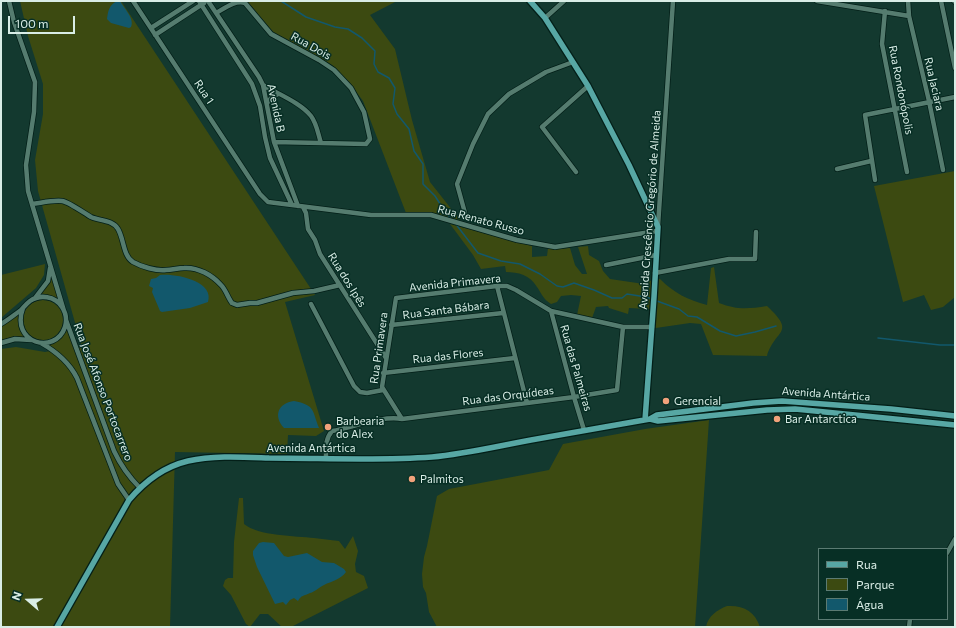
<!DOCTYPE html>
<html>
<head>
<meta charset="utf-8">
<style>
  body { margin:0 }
  #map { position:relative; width:956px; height:628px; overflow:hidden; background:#13392f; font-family:Commissioner,sans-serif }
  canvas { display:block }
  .frame { position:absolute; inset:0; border:2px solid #d9ede6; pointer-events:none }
  .legend { position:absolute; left:818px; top:548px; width:130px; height:72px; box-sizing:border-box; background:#072f25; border:1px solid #5b7b72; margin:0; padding:5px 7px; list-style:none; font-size:12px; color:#d9ede6 }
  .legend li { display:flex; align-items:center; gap:8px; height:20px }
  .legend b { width:20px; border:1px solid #5b7b72 }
  .north { position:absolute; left:8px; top:580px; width:40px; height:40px; -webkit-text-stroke:3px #072f25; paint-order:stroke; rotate:290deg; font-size:11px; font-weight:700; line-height:16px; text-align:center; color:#d9ede6 }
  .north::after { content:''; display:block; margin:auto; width:14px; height:18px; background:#d9ede6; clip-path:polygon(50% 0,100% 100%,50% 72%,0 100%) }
  .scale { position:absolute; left:8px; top:16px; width:67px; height:18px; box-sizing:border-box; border:2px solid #d9ede6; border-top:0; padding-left:5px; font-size:12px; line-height:14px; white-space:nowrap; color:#d9ede6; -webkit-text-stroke:3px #072f25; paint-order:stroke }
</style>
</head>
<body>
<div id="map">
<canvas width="956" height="628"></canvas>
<div class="frame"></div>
<ul class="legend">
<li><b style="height:5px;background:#57a7a4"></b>Rua</li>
<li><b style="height:11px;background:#3c4a11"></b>Parque</li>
<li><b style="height:11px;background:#12586c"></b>Água</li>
</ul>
<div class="north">N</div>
<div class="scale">100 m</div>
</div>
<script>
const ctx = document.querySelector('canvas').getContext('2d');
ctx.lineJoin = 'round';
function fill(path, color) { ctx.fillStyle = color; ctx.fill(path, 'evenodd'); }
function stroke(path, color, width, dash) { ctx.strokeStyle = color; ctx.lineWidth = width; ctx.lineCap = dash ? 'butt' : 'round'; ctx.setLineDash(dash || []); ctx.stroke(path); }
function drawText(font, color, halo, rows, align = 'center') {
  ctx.font = font + ' Commissioner,sans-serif'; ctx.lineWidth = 3; ctx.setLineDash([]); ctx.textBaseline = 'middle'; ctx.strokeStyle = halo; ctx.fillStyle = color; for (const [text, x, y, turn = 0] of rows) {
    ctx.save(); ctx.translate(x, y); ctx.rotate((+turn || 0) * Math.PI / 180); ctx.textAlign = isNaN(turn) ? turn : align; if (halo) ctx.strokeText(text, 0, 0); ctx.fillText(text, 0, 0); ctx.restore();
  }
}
fill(new Path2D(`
  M20,1h101l194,294 -30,7 39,129 -8,5 -28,-1 -1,19 -112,-2 -5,175h-169v-278l15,-2 29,5 11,-2 -7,-5 10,-5 9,-11 6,17 7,-2 -43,-153 -3,-31 8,-46v-30l-15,-48z
  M247,1h150l-27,14 25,34 17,71 18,62 30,38 -26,-6 -28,-1 -43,-112 -14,-19 -17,-17 -58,-32z
  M955,171v126l-12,10 -12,3 -7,-15 -21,7 -29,-116z
  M450,224l82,22v11l15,-1 1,-8 8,1 14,-1 5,17 7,9h5l-9,-27 10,-1 1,9 10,6 4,10 7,8 34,5 5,-3 11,-2c14,14 28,21 47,26l4,-37 3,-1 5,36c18,7 29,6 48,3 30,28 8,23 0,50l-54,-1 -12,-31 -11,-1 -41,6 1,-20 -21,-1 -1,6 -19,-6 -1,-2 -12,1 -4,11 -15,-3 4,-19 -10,-1 -10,1 -4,6 -6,2c-8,-5 -9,-10 -14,-17 -7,-12 -19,-15 -31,-15l-1,-6 -24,3 -8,-14z
  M45,264l-1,11 -8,13 -35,30v-43z
  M52,273l8,28 -9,-5 -12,-2z
  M23 320a20 20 0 1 1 40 0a20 20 0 1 1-40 0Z
  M18,314l1,15 6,8 -14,1 -10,2v-13z
  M709,420l-14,207h-258l-8,-15 -3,-19 -3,-6 -1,-13 2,-17 3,-11 10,-50 12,-7 100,-19 14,-26 82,-15z
  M239,498h4l1,26c14,12 52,12 70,14 8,1 16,2 25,3l6,8 8,-13 5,15 -3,13 1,8 8,4 4,12 -77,39h-9l-14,-13h-8l-10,13 -4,-3 -15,-29 -8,-9 2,-6 3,-2h5l1,-36z
  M727,606c16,-1 28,5 33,21h-54c2,-11 11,-17 21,-21z`), '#3c4a11');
fill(new Path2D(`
  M118,1h2c4,7 15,18 11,26l-2,1 -18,-5 -4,-4c1,-8 2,-15 11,-18z
  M160,275c15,-2 55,6 48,27l-18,6 -28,4 -2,-1 -8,-19 1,-4 -4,-2 2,-7 5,-1z
  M294,401c21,4 18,9 25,27h-35c-11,-12 -6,-25 10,-27z
  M263,542l11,1 10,13 4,1 19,-4 15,9 12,1 10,6 2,3c-6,8 -14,9 -22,13 -5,2 -9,7 -14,8 -6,3 -9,2 -12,8l-4,-3 -4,2 -4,5 -3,-3 -8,2 -18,-37 -4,-12v-4l6,-8z`), '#12586c');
stroke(new Path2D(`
  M281,1l25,16 29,10 13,2 14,9 13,13 -1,13 4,8 11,6 6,10 -2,16 4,10 12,15 5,22 9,13v20l12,12 11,17 5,6
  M455,223l23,30 23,8 19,3 20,10 17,12 6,1 11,-4 20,7 18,8h10l5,-4 19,3 33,12 9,7 9,1 23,14 16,5 19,-4 21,-6
  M878,338l62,7h15`), '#12586c', 1.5);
const minor = new Path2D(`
  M9,1l5,21 21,60 -1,30 -8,53 2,26 36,120
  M133,1l127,193 8,8 103,13h60l86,25 38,7 102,-16
  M199,1l53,83 8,22 5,31 5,21 22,47
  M208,1l51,76 4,8 11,57 24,64
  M817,1l92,15
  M908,1l1,15 20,85 14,69
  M941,1l14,67
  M954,1l1,1
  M885,11l-3,33 25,128
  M216,13c9,-5 19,-13 29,-10l26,31 48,26 15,10 17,18 13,24 6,27 -4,5 -92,-2
  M545,18l19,-17
  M151,28l42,-27
  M155,35l49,-32
  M263,85c15,9 38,18 48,31 6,8 7,18 10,27
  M267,103l5,-6 6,-3
  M837,169l34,-8
  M576,172l-34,-45 46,-41
  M875,180l-10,-65 90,-18
  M32,204c9,-1 20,-4 30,-3 7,1 22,12 29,16 9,4 22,3 27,12 6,10 5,27 15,33 9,5 23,9 33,8 6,0 12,-2 18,-2 14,-1 28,7 37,17 5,5 7,13 11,18l5,2 13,-2h7l36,-10 21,-2 26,-6
  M303,207l3,6 2,16 7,11 5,14 66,104
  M465,213l-8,-29 16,-40 15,-30 21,-20 37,-22 27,-10
  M658,226l15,-225
  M606,265l50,-10
  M655,273l74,-14h26l1,-27
  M497,286l30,117
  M35,298l13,-17 2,-13
  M311,304l43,82 6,6 7,1 16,-3
  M551,311l23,86 10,33
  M66,320l48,131c7,15 14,25 26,37
  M1,324c7,-4 13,-9 20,-14 3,-3 5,-6 9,-9 10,-7 25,-5 32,6 4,6 5,13 3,20 -10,29 -55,16 -42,-19
  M391,325l112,-12
  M1,343l14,-4 16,1
  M41,343c16,9 28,19 36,35l41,106 11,16
  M383,373l132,-15
  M402,419l-20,-32 14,-89 101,-12h10l9,4 35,21 72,16h29
  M326,458c0,-10 -1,-19 6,-27 20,-3 50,-16 70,-12l172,-22 43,-7 6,-63
  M947,553l8,-14
  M909,627l1,-8`);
const major = new Path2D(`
  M530,1l15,17 43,68 41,79 29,62 -4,70 -9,123
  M650,419l8,2 109,-11 28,-1 160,16
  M57,627l72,-127c16,-19 34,-33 59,-39 26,-6 55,-4 81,-3 54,0 109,3 163,-1 33,-3 66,-11 99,-17 39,-7 79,-14 119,-21l7,-4 96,-12 29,-2 109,8 64,7`);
stroke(minor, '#031f18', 6);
stroke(major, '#031f18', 8);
stroke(minor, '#557c6f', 4.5);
stroke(major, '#57a7a4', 5.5);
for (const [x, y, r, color] of [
  [666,401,4,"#f1a27b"],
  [777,419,4,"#f1a27b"],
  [328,427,4,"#f1a27b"],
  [412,479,4,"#f1a27b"]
]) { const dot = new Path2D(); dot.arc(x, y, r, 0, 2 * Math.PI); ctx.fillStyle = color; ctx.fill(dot); stroke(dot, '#072f25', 1.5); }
drawText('11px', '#d9ede6', '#072f25', [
  ["Rua Dois",311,46,29],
  ["Rua Jaciara",934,84,77],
  ["Rua Rondonópolis",901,90,79],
  ["Rua 1",204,92,57],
  ["Avenida B",276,108,78],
  ["Avenida Crescêncio Gregório de Almeida",650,210,-86],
  ["Rua Renato Russo",481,220,15],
  ["Rua dos Ipês",347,280,58],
  ["Avenida Primavera",455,283,-6],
  ["Rua Santa Bábara",446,310,-7],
  ["Rua Primavera",379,348,-82],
  ["Rua das Flores",448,356,-6],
  ["Rua das Palmeiras",576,368,74],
  ["Rua José Afonso Portocarrero",103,392,69],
  ["Avenida Antártica",826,394,4],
  ["Rua das Orquídeas",508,396,-7],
  ["Avenida Antártica",311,448]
]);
drawText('11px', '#d9ede6', '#072f25', [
  ["Gerencial",674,401],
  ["Bar Antarctica",785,419],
  ["Barbearia",336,421],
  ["do Alex",336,434],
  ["Palmitos",420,479]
], 'left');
</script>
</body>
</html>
